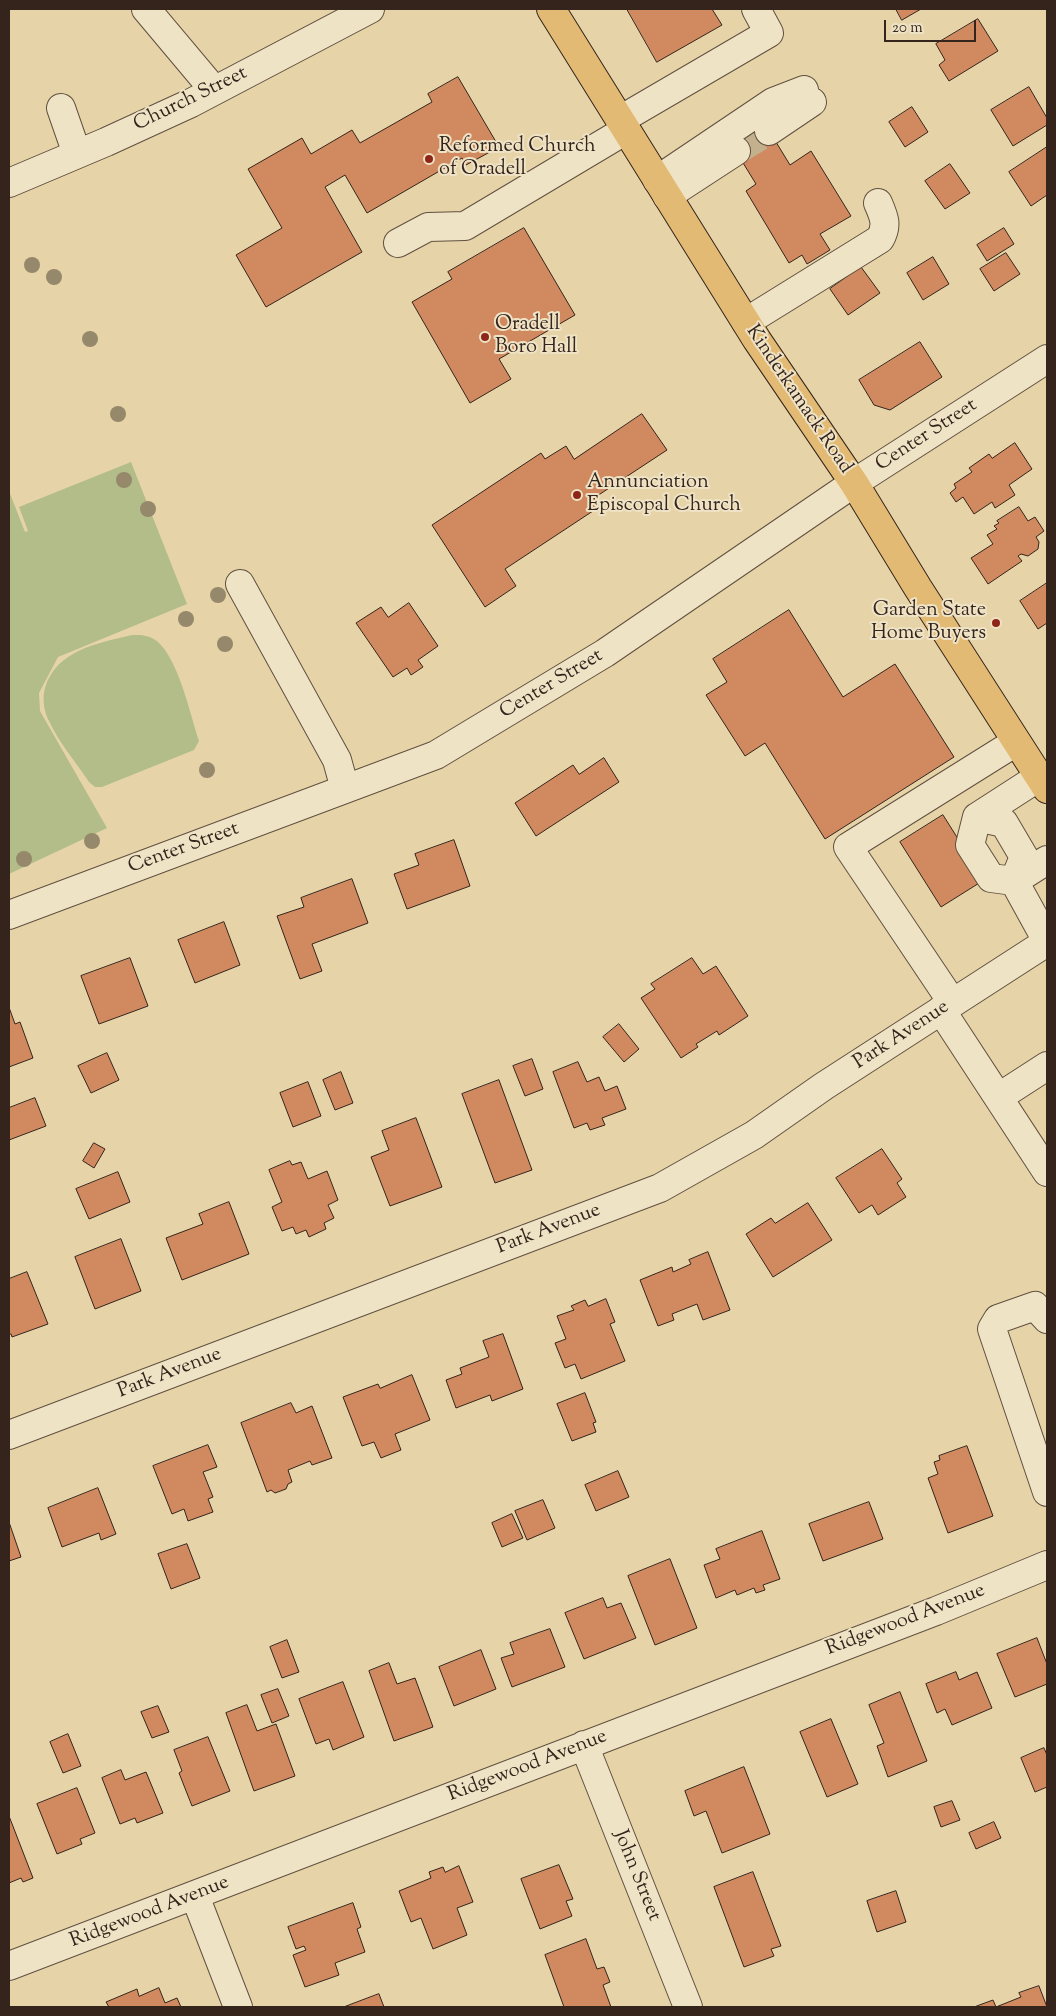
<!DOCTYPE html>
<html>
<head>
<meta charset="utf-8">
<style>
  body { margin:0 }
  #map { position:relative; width:1056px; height:2016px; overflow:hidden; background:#e6d4a8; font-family:"Sorts Mill Goudy",serif }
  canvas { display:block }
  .frame { position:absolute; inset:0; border:10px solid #34241c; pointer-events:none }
  .scale { position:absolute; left:884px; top:20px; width:92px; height:22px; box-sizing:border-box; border:2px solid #34241c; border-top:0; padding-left:6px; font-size:15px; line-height:18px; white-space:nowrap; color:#34241c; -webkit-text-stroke:4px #efe3c6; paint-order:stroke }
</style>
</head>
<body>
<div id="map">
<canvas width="1056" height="2016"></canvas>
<div class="frame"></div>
<div class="scale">20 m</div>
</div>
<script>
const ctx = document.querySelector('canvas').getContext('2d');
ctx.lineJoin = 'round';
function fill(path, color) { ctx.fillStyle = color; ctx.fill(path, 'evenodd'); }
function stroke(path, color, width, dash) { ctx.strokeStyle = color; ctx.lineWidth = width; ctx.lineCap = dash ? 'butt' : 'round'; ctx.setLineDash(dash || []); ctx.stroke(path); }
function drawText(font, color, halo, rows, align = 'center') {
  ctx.font = font + ' "Sorts Mill Goudy",serif'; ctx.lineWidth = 4; ctx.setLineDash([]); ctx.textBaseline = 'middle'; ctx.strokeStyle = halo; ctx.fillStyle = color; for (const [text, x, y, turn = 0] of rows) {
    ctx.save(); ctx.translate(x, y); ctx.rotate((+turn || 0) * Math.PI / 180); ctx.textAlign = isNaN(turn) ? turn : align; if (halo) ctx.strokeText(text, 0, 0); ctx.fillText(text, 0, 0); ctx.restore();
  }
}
fill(new Path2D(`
  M131,462l56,142 -129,53 -19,36 1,18 67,117 -98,46v-383l16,41 3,-1 -9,-24z
  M132,635c10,0 18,0 26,7 21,19 32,72 41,99l-5,9 -92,37h-7l-6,-5c-13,-20 -30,-39 -40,-61 -5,-9 -7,-23 -4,-33 11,-38 54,-45 87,-53z`), '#b2bd89');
const building = new Path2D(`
  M627,9h85l10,16 -65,37z
  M896,9h25l-19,11z
  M978,19l20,32 -49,30 -10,-16 6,-5 -9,-16z
  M458,77l41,70 -33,18 -4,-7 -95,55 -22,-38 -20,12 37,65 -96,55 -30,-52 46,-27 -34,-59 54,-31 9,16 41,-24 8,13 72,-41 -4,-8z
  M1029,87l18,31v7l-34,21 -22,-36z
  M912,107l16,25 -23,15 -16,-25z
  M762,119l28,46 21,-14 40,65 -31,18 10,16 -23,14 -5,-9 -13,8 -43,-72 10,-7 -27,-44z
  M1047,147v48l-16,11 -22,-34z
  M950,164l20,29 -25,16 -20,-28z
  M524,228l51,87 -76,44 12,20 -41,24 -58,-101 40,-23 -4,-7z
  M1004,228l10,16 -27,17 -10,-16z
  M1006,253l14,21 -26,17 -14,-22z
  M933,257l16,27 -26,16 -16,-27z
  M861,267l19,26 -32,22 -18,-26z
  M920,342l22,35 -52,33 -16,-5 -15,-25z
  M642,414l25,36 -73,48 5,9 -94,62 11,17 -31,21 -53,-82 109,-72 4,6 21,-13 8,13z
  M1015,443l17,26 -23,16 6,10 -20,13 -3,-6 -18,12 -11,-17 -7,5 -6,-9 6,-5 -2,-4 18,-12 -3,-4 20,-14 3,4z
  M1019,507l9,14 7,-4 9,14 -8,6 3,5 -1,7 -10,7 -7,-2 -3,2 4,5 -34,23 -17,-26 22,-14 -6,-9 10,-6 -3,-3 5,-3 -2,-2z
  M1047,583v40l-9,6 -18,-28z
  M409,603l29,43 -20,14 5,7 -12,8 -4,-7 -14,9 -37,-54 25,-16 7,10z
  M789,610l54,87 52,-33 59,93 -129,82 -60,-96 -20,13 -39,-61 21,-13 -14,-23z
  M604,758l15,24 -83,54 -21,-33 58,-38 6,9z
  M943,815l41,65 -43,27 -41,-65z
  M454,840l16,46 -63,23 -13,-35 25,-9 -4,-11z
  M352,879l16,44 -56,21 10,27 -22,8 -23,-63 27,-9 -3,-9z
  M224,922l16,43 -45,18 -17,-43z
  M130,958l18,48 -49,18 -18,-48z
  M692,958l11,16 13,-8 32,50 -29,19 -2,-4 -21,13 2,3 -17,11 -40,-60 14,-9 -4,-5z
  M10,1010l5,14 5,-2 13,36 -24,9v-56z
  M619,1024l20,25 -15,13 -21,-25z
  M107,1053l12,27 -28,13 -13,-27z
  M532,1059l11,30 -18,7 -12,-30z
  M578,1062l9,20 12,-5 6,14 12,-5 9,23 -24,9 3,7 -15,5 -3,-7 -13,5 -21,-56z
  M341,1072l12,31 -18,7 -12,-30z
  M499,1080l33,90 -37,13 -33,-89z
  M308,1082l13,34 -28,11 -13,-34z
  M35,1098l11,28 -37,14v-32z
  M416,1118l26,69 -52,19 -19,-49 18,-7 -7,-19z
  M94,1143l11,6 -11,19 -11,-7z
  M882,1149l20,30 -5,4 9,14 -28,18 -6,-10 -13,8 -23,-35z
  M290,1161l2,4 9,-3 7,17 19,-8 11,29 -10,5 6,13 -10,5 2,6 -17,8 -3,-7 -10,4 -3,-7 -11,4 -10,-24 10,-5 -13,-32z
  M118,1172l12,30 -41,17 -13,-30z
  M229,1202l20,52 -67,26 -16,-42 37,-14 -4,-10z
  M808,1203l24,37 -59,37 -27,-43 25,-16 4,5z
  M121,1239l20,52 -46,18 -20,-52z
  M708,1252l22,58 -27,10 -6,-16 -25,10 2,6 -16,6 -18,-46 32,-13 1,5 18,-8 -2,-4z
  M27,1272l21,52 -36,13 -1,-3h-2v-55z
  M606,1299l9,23 -5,2 15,37 -44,18 -6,-15 -10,4 -10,-25 11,-4 -9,-23 17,-6 -3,-4 14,-6 3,6z
  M503,1334l20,55 -31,12 -2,-6 -34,13 -10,-28 16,-6 -2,-6 29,-11 -6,-16z
  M412,1375l18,45 -35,14 6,16 -20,8 -7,-16 -12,4 -19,-49 35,-13 2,4z
  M585,1393l11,29 -3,1 3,9 -24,9 -15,-37z
  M291,1403l5,10 16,-7 20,52 -20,7 -2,-4 -22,9 4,12 -4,2 -2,5 -11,4 -4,-3 -4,2 -26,-69z
  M208,1445l9,22 -14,5 10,25 -5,2 5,13 -25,9 -4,-12 -12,5 -19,-48z
  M967,1446l26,70 -45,17 -20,-55 10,-4 -4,-12 6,-2 -1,-4z
  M618,1471l11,26 -33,14 -11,-26z
  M98,1488l18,46 -15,6 -2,-7 -37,14 -14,-39z
  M543,1500l12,28 -28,12 -12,-29z
  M869,1502l14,37 -60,22 -14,-37z
  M512,1514l11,24 -21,9 -10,-24z
  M9,1522l12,35 -12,4z
  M762,1531l18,48 -17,6 2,5 -9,3 -2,-5 -17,7 -2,-5 -19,8 -12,-33 16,-6 -4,-10z
  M187,1544l13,34 -29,11 -13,-35z
  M670,1559l27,69 -42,17 -27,-69z
  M603,1598l4,10 14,-5 15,35 -52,21 -19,-46z
  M550,1629l15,38 -53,20 -11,-29 13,-4 -4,-11z
  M1037,1638l10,26v20l-32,13 -18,-43z
  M287,1640l12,32 -17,6 -12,-31z
  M481,1650l15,39 -42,17 -15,-39z
  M389,1663l8,21 18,-6 18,49 -39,14 -25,-70z
  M956,1672l3,8 18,-8 15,36 -40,17 -7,-16 -8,4 -11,-29z
  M343,1682l21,55 -31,13 -4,-11 -13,5 -17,-45z
  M278,1689l11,27 -17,7 -11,-28z
  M900,1692l27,69 -39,16 -11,-31 7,-3 -15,-38z
  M247,1705l10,26 19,-7 19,52 -41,15 -28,-78z
  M158,1706l11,26 -17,6 -11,-26z
  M831,1719l27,65 -31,13 -27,-65z
  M68,1734l13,32 -18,7 -13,-31z
  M208,1737l22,54 -38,15 -13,-33 3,-2 -8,-21z
  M1044,1748l3,7v32l-12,5 -14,-34z
  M744,1767l26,67 -48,19 -16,-42 -12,5 -9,-25z
  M121,1770l4,10 21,-8 17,41 -26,10 -2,-5 -15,6 -18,-46z
  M77,1788l18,45 -15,6 2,5 -25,10 -20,-50z
  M952,1801l8,19 -19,7 -7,-20z
  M9,1816l24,62 -10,4 -2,-4 -12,5z
  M994,1822l7,16 -25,11 -7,-16z
  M559,1865l14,34 -7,2 6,15 -32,13 -19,-50z
  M459,1866l14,36 -16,6 10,27 -34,14 -12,-31 -10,4 -12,-31 32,-13 -2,-6 14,-5 2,5z
  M753,1872l28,74 -10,3 3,7 -30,11 -30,-80z
  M896,1891l10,31 -29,10 -10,-31z
  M353,1903l8,24 -4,2 8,23 -30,11 4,12 -34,12 -12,-32 13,-5 -2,-4 -8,3 -8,-22z
  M586,1939l11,30 7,-2 6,15 -7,3 8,22h-47l-19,-52z
  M1039,1986l8,21h-73l19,-7 3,7 25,-10 -2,-4z
  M159,1988l6,15 12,-5 4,9h-72l-3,-5 31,-13 2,7z
  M379,1994l5,13h-40z`);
fill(building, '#d18a5f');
stroke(building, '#34241c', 1);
stroke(new Path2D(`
  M736,151l33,-20`), '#c2b18c', 28, [28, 14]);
const minor = new Path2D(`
  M146,9l68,81
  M61,108l16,46
  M620,120l149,-87 -13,-24
  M769,131l43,-29
  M657,180l116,-78 31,-12
  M9,183l97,-41 85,-39 179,-94
  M667,196l69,-45
  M398,243l30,-16 37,-1 161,-96
  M746,322l134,-83c8,-14 4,-22 -2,-36
  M240,584l97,176 8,29
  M977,817l27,6 20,34 -10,24 -23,-3 -21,-33 7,-28 62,-40
  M1047,860l-33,21 33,60
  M9,915l427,-160 169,-102 249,-170 193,-124
  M952,1002l-104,-155 168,-105
  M941,1010l106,162
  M999,1097l48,-31
  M1047,1319l-12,-13 -37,13 -6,10 55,163
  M9,1435l651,-247 94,-53 70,-49 223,-144
  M584,1745l104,262
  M195,1896l43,111
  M9,1966l927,-355 111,-46`);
const major = new Path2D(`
  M551,9l206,331 97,143 64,105 129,201`);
stroke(minor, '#60503f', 30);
stroke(major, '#34241c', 30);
stroke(minor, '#efe3c6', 28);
stroke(major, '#e3ba74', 28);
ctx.fillStyle = '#96886a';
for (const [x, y] of [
  [32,265],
  [54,277],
  [90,339],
  [118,414],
  [124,480],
  [148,509],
  [218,595],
  [186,619],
  [225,644],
  [207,770],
  [92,841],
  [24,859]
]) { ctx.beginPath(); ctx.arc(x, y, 8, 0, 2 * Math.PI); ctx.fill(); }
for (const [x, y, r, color] of [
  [429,159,5,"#8f2418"],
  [485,337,5,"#8f2418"],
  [577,495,5,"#8f2418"],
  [996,623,5,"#8f2418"]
]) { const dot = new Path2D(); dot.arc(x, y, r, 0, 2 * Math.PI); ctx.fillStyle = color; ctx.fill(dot); stroke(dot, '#efe3c6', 2); }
drawText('20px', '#34241c', '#efe3c6', [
  ["Church Street",191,100,-26],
  ["Kinderkamack Road",798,400,56],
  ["Center Street",927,436,-33],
  ["Center Street",552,685,-31],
  ["Center Street",184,849,-20],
  ["Park Avenue",902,1036,-33],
  ["Park Avenue",549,1230,-21],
  ["Park Avenue",170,1374,-21],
  ["Ridgewood Avenue",906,1621,-21],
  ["Ridgewood Avenue",528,1767,-21],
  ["John Street",636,1876,68],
  ["Ridgewood Avenue",150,1913,-21]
]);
drawText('20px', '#34241c', '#efe3c6', [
  ["Reformed Church",439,148],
  ["of Oradell",439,171],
  ["Oradell",495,326],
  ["Boro Hall",495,349],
  ["Annunciation",587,484],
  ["Episcopal Church",587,507],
  ["Garden State",986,612,"right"],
  ["Home Buyers",986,635,"right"]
], 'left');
</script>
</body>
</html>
